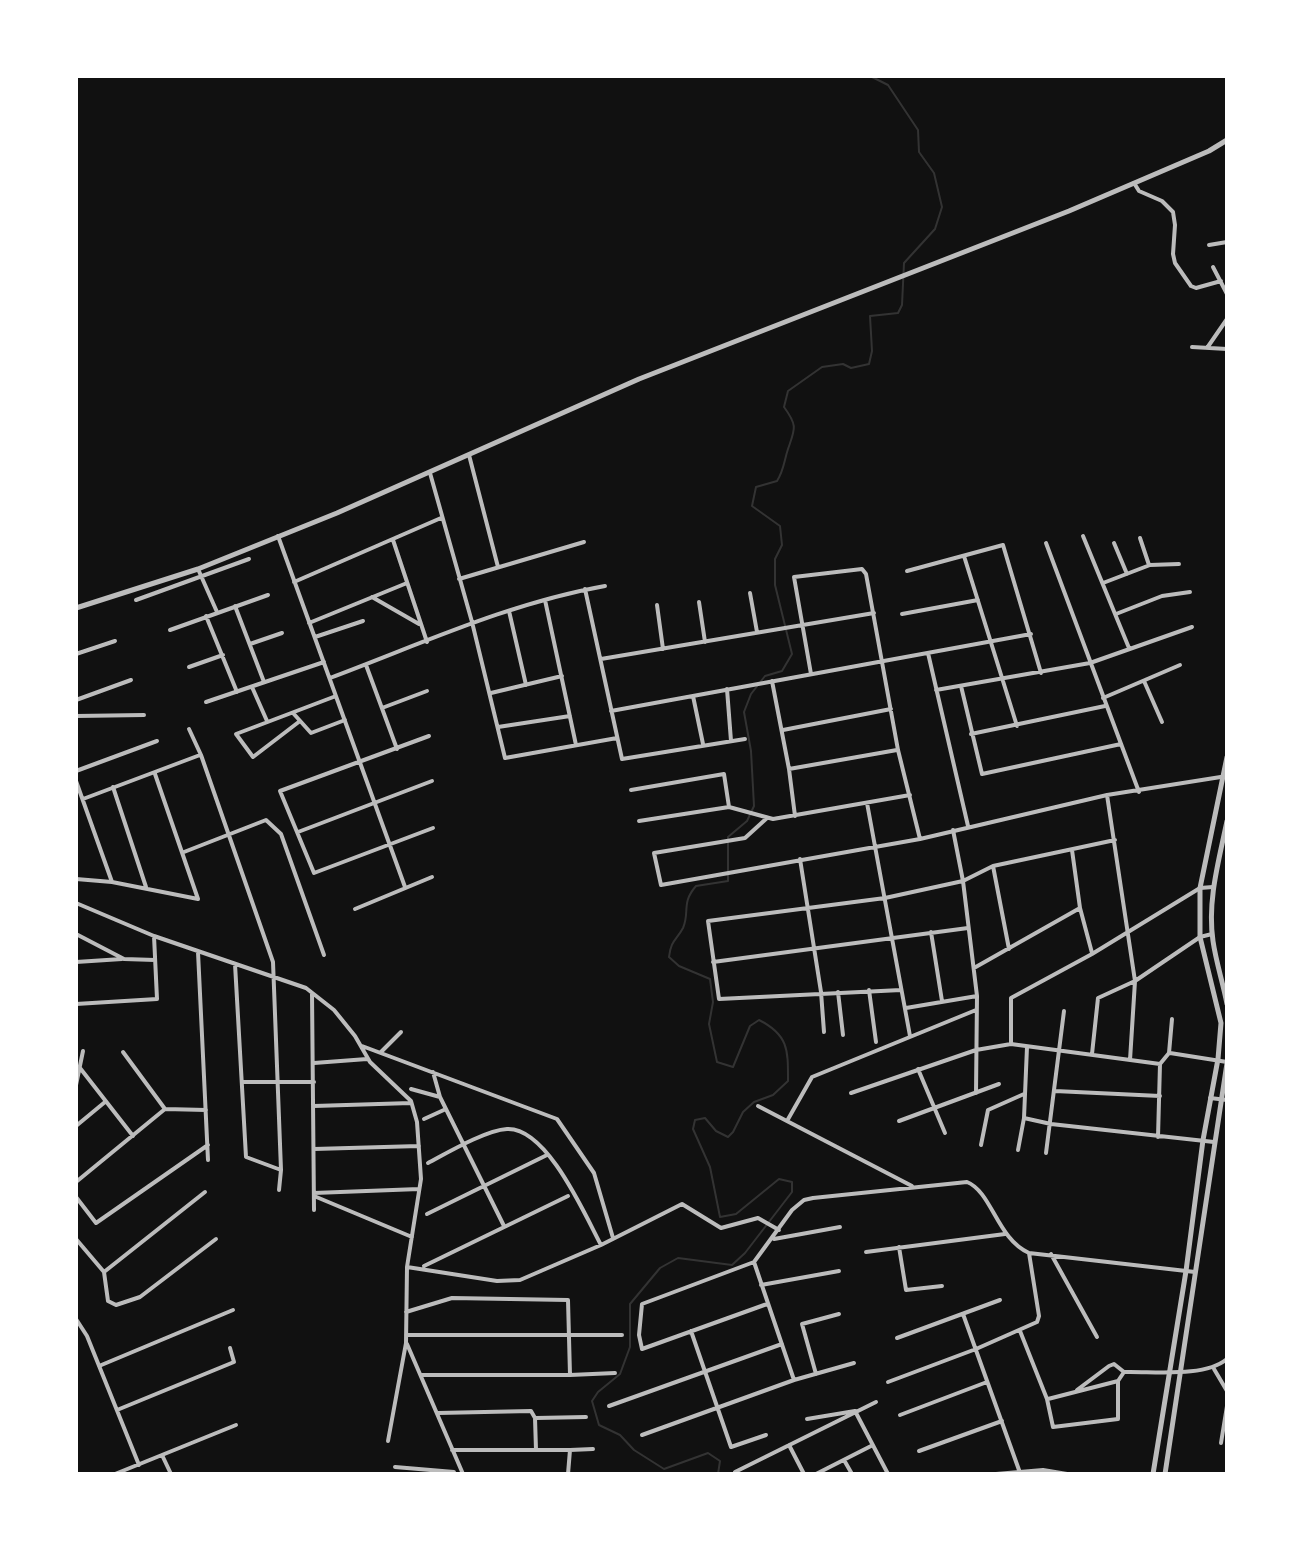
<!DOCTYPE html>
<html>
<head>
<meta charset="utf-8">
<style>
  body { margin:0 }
  #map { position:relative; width:1303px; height:1550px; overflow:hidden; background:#111; font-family:"Crimson Pro",serif }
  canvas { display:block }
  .frame { position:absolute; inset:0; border:78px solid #fff; pointer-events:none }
</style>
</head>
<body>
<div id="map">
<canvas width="1303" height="1550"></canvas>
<div class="frame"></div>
</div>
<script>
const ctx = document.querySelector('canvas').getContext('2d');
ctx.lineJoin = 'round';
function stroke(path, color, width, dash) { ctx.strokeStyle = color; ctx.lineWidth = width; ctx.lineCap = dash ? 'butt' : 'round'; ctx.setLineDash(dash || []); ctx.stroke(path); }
stroke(new Path2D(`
  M718,1474l2,-13 -12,-8 -44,16 -30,-19 -14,-15 -21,-10 -7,-24 6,-9 22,-18 10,-27v-43l30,-36 18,-10 54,7 13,-12 47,-61v-10l-13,-3 -43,35 -16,3 -10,-50 -17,-38 2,-9 10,-2 11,13 12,6 5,-5 10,-20 11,-10 19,-7 15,-14c0,-30 1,-46 -29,-61l-9,6 -17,41 -16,-5 -8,-38 4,-22 -3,-23 -31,-13 -10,-9c2,-17 7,-16 14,-29 7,-16 -2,-25 13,-42l32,-5v-44l19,-16 7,-15 -3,-55 -7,-39 7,-18 14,-18 17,-5 10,-17 -17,-69v-26l7,-14 -2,-19 -28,-20 4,-19 21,-6c7,-11 7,-20 11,-32 7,-20 10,-23 -4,-42l4,-16 34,-24 21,-3 8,4 18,-4 3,-13 -2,-35 28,-3 4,-8 2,-42 31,-34 7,-22 -8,-34 -15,-21 -1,-22 -30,-45 -18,-9`), '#333', 2);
stroke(new Path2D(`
  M1134,183l5,8 23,10 11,11 2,13 -2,29 2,9 16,23 5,2 25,-7
  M1209,245l18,-3
  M1213,267l14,27
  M1192,347l35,2
  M1207,348l20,-29
  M469,455l29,112
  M430,473l42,149 33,136 112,-20
  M278,536l127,351
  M1083,536l46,112
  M1140,538l9,27
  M393,540l34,102
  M1046,543l93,249
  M1114,543l13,31
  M964,556l53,170
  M198,569l19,43
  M907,571l96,-26 38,128
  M459,579l125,-37
  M294,582l147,-64
  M1103,583l47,-18 29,-1
  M585,589l37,170 123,-20
  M750,593l7,39
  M372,597l47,27
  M136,600l113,-41
  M545,600l31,145
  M699,602l6,40
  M657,605l6,44
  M235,606l29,76
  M509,611l17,74
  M902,614l76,-14
  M1116,614l46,-18 28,-4
  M206,616l31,76
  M309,623l98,-40
  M170,630l98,-35
  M315,637l48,-16
  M250,644l32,-11
  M928,653l40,173
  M76,654l39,-13
  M601,659l273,-46
  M366,665l31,84
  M189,667l34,-12
  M811,674l-17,-97 68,-8 4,5 32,176 22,89
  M330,678c91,-34 179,-75 275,-92
  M772,681l17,88 6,47
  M1144,681l18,41
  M961,686l21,88 139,-30
  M252,687l15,34
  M727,689l4,52
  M936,690l154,-27 102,-36
  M491,693l71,-17
  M693,696l10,48
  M1103,698l77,-33
  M76,700l55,-20
  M206,702l118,-40
  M382,708l45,-17
  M611,711l420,-77
  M293,713l18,20 34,-13
  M76,716l68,-1
  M300,721l-47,36 -17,-23 100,-38
  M498,727l72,-11
  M189,729l12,26 72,207 8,208 -2,20
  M783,730l108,-21
  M971,734l134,-28
  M429,736l-149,55 34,82 119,-45
  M789,769l108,-19
  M76,771l81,-30
  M76,781l36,101
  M113,787l33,100
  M631,790l93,-16 5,33 44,12 137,-24
  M1107,795l28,186 -5,79
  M83,799l117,-44
  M867,803l43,233
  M767,818l-22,20 -91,15 7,32 259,-46 187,-44 120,-19
  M639,821l90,-14
  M953,830l10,51 14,115 -1,97
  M298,832l134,-51
  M1072,850l8,58 12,45
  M184,852l82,-32 15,14 43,121
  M800,859l21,133 3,40
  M993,866l16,83
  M76,879l36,3 86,17 -43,-125
  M76,903l78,33 152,52 28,22 21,26 15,26 41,39 6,21 4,57 -14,88 -1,76 -18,98
  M355,909l77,-32
  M931,932l11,69
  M76,934l48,25 31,1
  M198,952l10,208
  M76,962l46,-3
  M713,962l255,-34
  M235,964l11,193 35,13
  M974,968l106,-60
  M869,990l7,52
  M901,990l-182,9 -11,-78 177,-23 78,-17 30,-15 122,-26
  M838,992l5,43
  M312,993l2,217
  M76,1004l81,-5 -3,-63
  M906,1008l71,-12
  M1011,1044v-46l81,-44 108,-66 13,-1
  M362,1046l195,73 37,54 19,65
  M123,1052l42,57 41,1
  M381,1052l20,-20
  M1170,1053l57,9
  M1092,1054l6,-56 37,-17 65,-44 12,-3
  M314,1063l53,-4
  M80,1068l53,68
  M918,1069l27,64
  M433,1072l7,25 64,129
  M242,1082h72
  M76,1085l7,-34
  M411,1089l29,8
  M1055,1091l105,5
  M851,1093l125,-43 35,-6 149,20
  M1210,1098l17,2
  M314,1106l97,-3
  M758,1106l154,80
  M1024,1118l27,6 163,18
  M424,1119l22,-10
  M787,1121l25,-44 164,-67
  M899,1121l100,-37
  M76,1126l29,-24
  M1158,1137l2,-73 9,-11 3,-34
  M981,1145l7,-35 36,-16
  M314,1149l105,-3
  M1018,1150l6,-32 3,-71
  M1046,1153l18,-142
  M428,1163c19,-10 58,-33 79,-34 40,-2 78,86 94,116
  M76,1182l89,-73
  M314,1193l105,-4
  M314,1196l98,41
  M76,1197l20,26 112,-78
  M427,1214l120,-59
  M76,1239l28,33 101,-80
  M774,1239l66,-12
  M899,1247l7,43 36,-4
  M866,1252l139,-18
  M1051,1254l46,83
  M754,1262l40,118
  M424,1266l144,-70
  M407,1267l90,14 23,-1 81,-35 81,-41 39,24 37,-10 21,12
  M104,1272l4,29 8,4 24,-8 76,-58
  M761,1285l78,-14
  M767,1304l-125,45 -3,-14 3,-31 112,-42 38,-52 12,-10 9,-2 154,-16c25,10 30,57 62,71l166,19
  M406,1312l46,-14 116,2 2,75 45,-2
  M963,1314l56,156
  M76,1319l11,17 52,129
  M691,1331l40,116 35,-12
  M1020,1331l27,68 6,28 65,-8v-38
  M406,1335h216
  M897,1338l103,-38
  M407,1344l56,130
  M99,1366l134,-56
  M1214,1369l13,22
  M816,1374l-14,-50 37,-10
  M422,1375h148
  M888,1382l88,-33 61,-27 2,-6 -10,-63
  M1077,1390l32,-24 5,-2 10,8
  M1048,1399l70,-18 6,-9c29,-1 80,6 103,-13
  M609,1406l173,-62
  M117,1410l117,-48 -4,-14
  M438,1413l93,-2 4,7 1,32
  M900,1415l87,-33
  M536,1418l50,-1
  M807,1419l48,-8 33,63
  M642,1435l152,-55 60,-17
  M1221,1443l6,-37
  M789,1445l15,29
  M452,1450h118l-2,24
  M570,1450l23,-1
  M919,1451l83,-30
  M162,1455l9,19
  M844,1460l8,14
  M395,1467l59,5
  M735,1472l141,-70
  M115,1474l121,-49
  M816,1474l57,-29
  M996,1474l47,-4 24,4`), '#bcbcbc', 4);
stroke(new Path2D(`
  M76,608l122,-39 139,-56 302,-134 430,-168 140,-60 18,-11
  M1227,821c-8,39 -20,80 -14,120 3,21 10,42 14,63
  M1153,1474l33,-203 17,-131 15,-81 3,-36 -21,-86v-49l27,-131
  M1165,1474l62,-411`), '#bcbcbc', 5);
</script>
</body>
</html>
